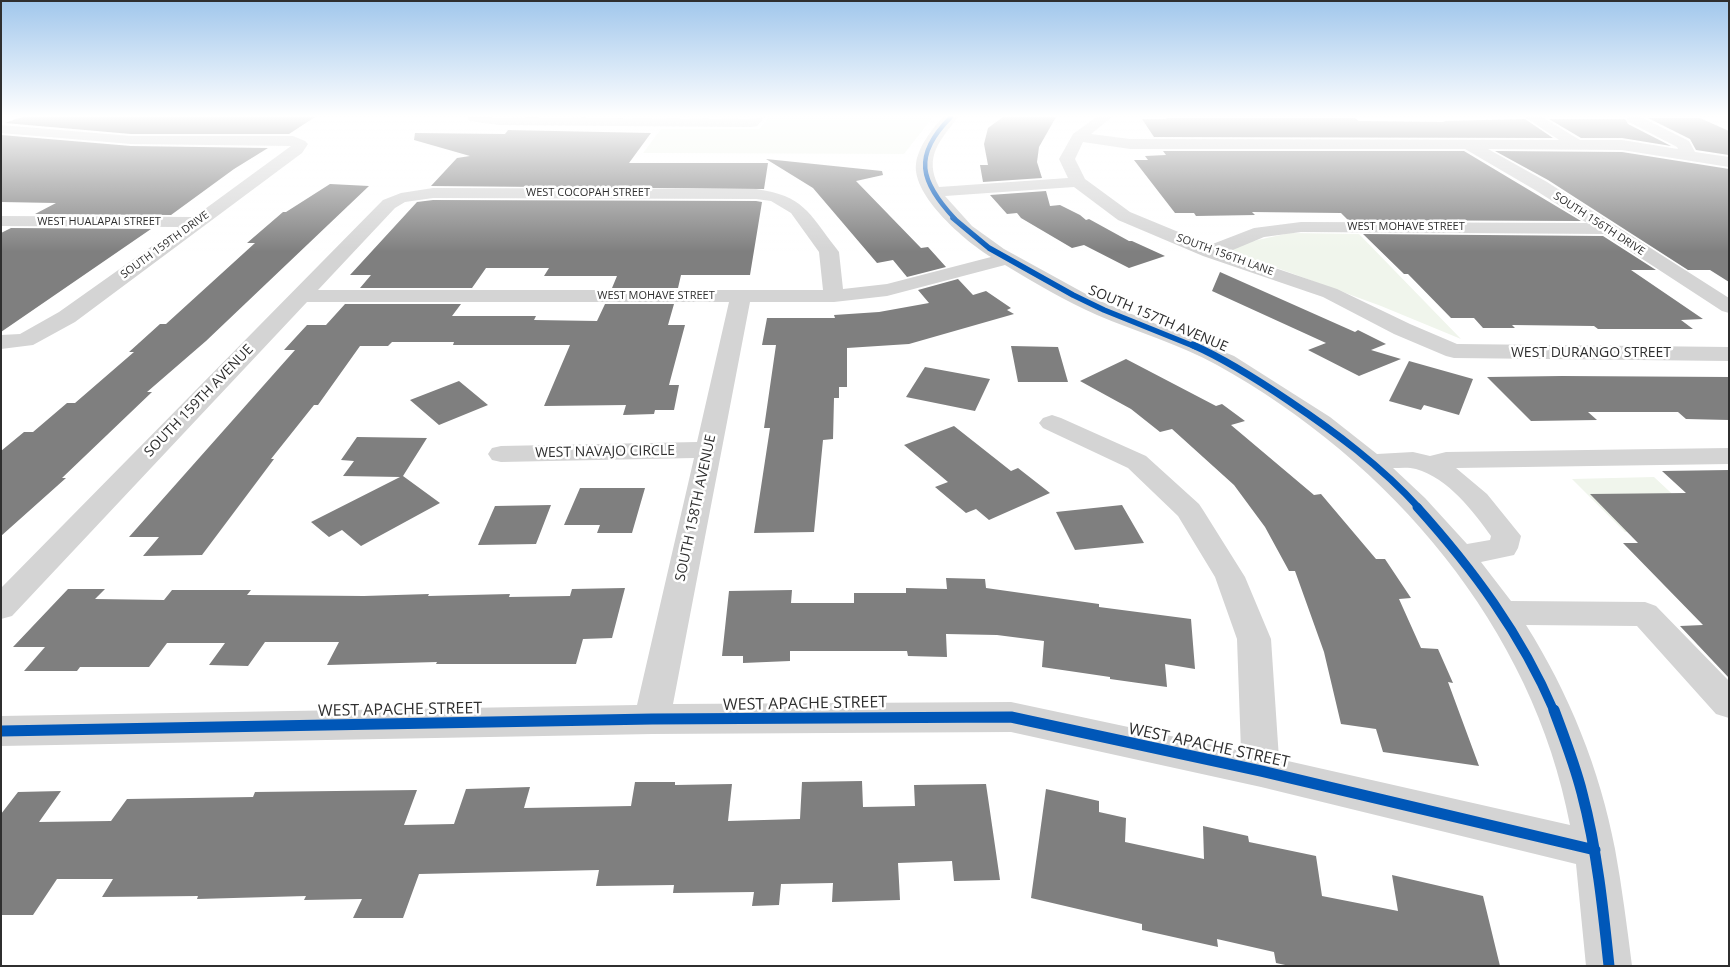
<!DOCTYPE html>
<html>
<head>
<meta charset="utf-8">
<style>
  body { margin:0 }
  #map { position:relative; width:1730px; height:967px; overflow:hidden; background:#fff; font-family:"Open Sans",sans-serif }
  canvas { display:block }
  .frame { position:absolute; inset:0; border:2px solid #2f2f2f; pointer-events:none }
</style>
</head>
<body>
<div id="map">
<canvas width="1730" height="967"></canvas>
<div class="frame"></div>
</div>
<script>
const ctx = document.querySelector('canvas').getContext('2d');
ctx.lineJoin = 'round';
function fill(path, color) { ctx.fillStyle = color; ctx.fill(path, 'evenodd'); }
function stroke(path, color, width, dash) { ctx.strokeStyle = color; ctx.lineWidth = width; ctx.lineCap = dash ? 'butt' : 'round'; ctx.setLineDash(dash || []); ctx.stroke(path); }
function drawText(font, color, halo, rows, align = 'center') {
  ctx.font = font + ' "Open Sans",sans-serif'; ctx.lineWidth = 5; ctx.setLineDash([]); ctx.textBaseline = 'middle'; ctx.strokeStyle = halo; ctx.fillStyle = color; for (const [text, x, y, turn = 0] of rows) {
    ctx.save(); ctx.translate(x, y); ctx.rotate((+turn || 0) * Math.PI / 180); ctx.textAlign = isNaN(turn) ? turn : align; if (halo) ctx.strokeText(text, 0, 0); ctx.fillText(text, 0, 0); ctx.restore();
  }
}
fill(new Path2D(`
  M769,117h164l-29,37 -261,-1 18,-24h98z
  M1290,233l69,1 102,105 -80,-33 -153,-56 25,-9z
  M1654,477l57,53 -86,2 -53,-53z`), '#f0f5ec');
fill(new Path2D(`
  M22,117h293l-26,17h-158l-126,-11z
  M1003,117h53l-17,30 -2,15 5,16 -59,4 -3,-17h8l-4,-21 4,-16z
  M1166,118h189l4,3 86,1 -1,-1 81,-2 28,19 -399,-1 -12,-18h25z
  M1648,118h52l29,13v24l-33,-5 -6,-11z
  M1549,119h76l3,5 43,22 -49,-8h-41z
  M508,130l143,3 -22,30h139l-4,26 -333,-3 26,-28 13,-2 -56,-16 1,-7 90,1z
  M1,135l130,11 137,2 -34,21 -63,46 -136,-1 21,-11 -55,-1z
  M1163,151h301l117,70 -233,-1 -7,-7 -89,-1 3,3 -59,1 -2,-3h-19l-41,-53h14l-3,-4 21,-1z
  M1495,151l127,1 107,17v113l-19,-12h-22l-140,-90z
  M766,159l116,12 1,4 -27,6 65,67 7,-1 18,20 -39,10 -14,-17 -16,3 -64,-75z
  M330,184l39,2 -163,155 -59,51h5l-90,86h4l-65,58v-85l23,-19h9l34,-29h8l59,-51h-5l31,-28h6l89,-81h-8l36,-31h3z
  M1046,191l4,15 10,-1 20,10 6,5 3,-1 40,22h3l33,15 -36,12 -45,-23 -12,3 -51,-30 -4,-5 -10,1 -17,-19z
  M433,200l323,1 6,1 -12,73h-69l-3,13h-66l5,-12h-73l5,-8h-63l-14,20h-112l11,-13h-21l67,-73z
  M11,228l140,1 -150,103v-99z
  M1363,234l240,2 53,34h-25l72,49 -22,1 12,9h-95l-4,-3 -82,-1 3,3h-32l-9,-10h-23l-43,-44h-4z
  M1220,272l135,60 3,-2 28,14 -15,6 30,9 -42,17 -51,-26 18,-7 -114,-52z
  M958,279l15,16 13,-4 25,17 -4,2 7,4 -105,30 -62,4v39h-8v11h-5l-1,41 -10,1 -9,92 -60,1 16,-105h-6l12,-83h-14l5,-27h68l-1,-3 45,-3 50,-9 -11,-13z
  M345,304h116l-9,12h84l-2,4 63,1 8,-17h69l-6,21h17l-16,60h10l-5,25h-19l-1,4 -31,1 3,-10 -82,1 26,-61h-117l1,-3h-62l-4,4h-28l-42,59h-4l-43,54h3l-72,96 -59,1 16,-19h-30l166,-187h-11l23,-25h19z
  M1011,346l47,1 10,35h-50z
  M1126,359l90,47 6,-2 23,17 -14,4 83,70 7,-1 55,65h9l26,39 -12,1 22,49 17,1 15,34 -5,-1 31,84 -96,-14 -7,-23 -35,-5 -17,-72 -29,-81h-6l-24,-44 -31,-42 -62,-56 -12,3 -29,-23 -51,-28z
  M1409,361l64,18 -14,36 -35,-10 -3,5 -32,-9z
  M925,367l65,12 -15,32 -69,-14z
  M1562,376l167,1v43l-43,-1 -8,-7h-90l9,8 -66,1 -44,-44z
  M459,381l29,24 -49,20 -29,-25z
  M954,426l57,45 7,-3 32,25 -61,27 -13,-11 -10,4 -31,-26 13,-5 -44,-37z
  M357,437l70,1 -24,38 37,27 -79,43 -19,-16 -13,7 -18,-15 89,-45 -57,-1 11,-15 -13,-1z
  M1729,470v208l-49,-52 23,-1 -80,-82h15l-48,-49 96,-1 -24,-22z
  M580,488h65l-13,45h-35l3,-8h-36z
  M551,505l-15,39 -58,1 17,-39z
  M1122,505l22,38 -69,7 -19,-38z
  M946,578l39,1 1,9 113,16v3l92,12 4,50 -30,-5 2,23 -57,-8v-2l-68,-10 2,-26 -47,-6 -51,-1 1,23 -39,-1 -1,-5h-117v10l-47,2v-7h-21l7,-65 63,-1 -1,13h63v-10h52v-5l41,1z
  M625,588l-13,50 -29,1 -7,25h-140l1,-2 -110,3 12,-23h-74l-17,24 -39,-1 16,-22h-58l-18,24h-69l-3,4h-53l21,-24h-32l55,-58h37l-10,10 69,1 8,-10h79l-4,5 117,1 65,-2 -1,2 82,-2 -1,3 61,-1 2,-7z
  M862,781l1,26 52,-1 -1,-21 72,-1 14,96 -46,1 -2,-20 -54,2 2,37 -68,2 1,-19 -52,1 -2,21 -27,1 2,-14 -81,1 1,-8 -78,1 3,-16 -180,4 -16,44h-50l9,-19 -58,1 2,-4 -109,3 1,-3 -96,1 11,-18h-56l-24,36h-32v-101l17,-22 43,-1 -22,31 72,-1 16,-22 126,-2 2,-5 162,-2 -13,35 50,-1 12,-35 64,-2 -6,21 107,-2 4,-24h40v3l57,-1 -4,37 72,-2 2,-37z
  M1046,789l53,12v11l27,6 -1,24 79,17 -1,-33 45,10 1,6 67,14 6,40 76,15 -6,-36 91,21 17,70h-210l-14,-3 -2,-11 -57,-13 1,8 -76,-17v-6l-111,-26z`), '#7f7f7f');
fill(new Path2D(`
  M468,117l280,2 17,-2 -8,9 -5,1 -253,-2 -30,-4z
  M943,117h15c-17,23 -35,39 -19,70l129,-9 -9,-19 14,-25 23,-17h16l-21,17 39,5 429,1 -34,-23h17l38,23h42l56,9 -1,-2 -48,-25 -2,-3 1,-2h13l48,24 6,11 34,5v10l-107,-17 -134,-1 59,33 182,116v15l-7,-2 -118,-77 -303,-2 -37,5 -36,15 109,37 73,35 47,20 272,3v14l-275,-3 -8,-2 -52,-22 -71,-37 -120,-41 -85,-36 -44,-33 -129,9 27,30 32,23 91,50 139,57 96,61 47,37 36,-2 17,4 16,-4 283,-4v16l-273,4 31,26 34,42 -3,12 -4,7 -33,7 30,39 134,1 11,4 73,75v37l-13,-4 -79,-88 -111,-1c43,68 74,145 89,224 7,38 12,78 17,117h-46l-10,-102 -315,-77 -250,-55 -359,2 -651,12v-30l636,-11 57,-247 -193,4 -9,-2 -4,-6 4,-6 9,-2 196,-4 32,-140h-422l-295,314 -11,3v-31l382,-388 18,-7 32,-5 323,1c48,7 52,23 80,59l3,4 4,37 44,-5 104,-27c-25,-15 -79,-61 -75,-93 2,-17 16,-35 27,-47zM1083,142l47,7h335l70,41 52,33 -286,-1 -47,6 -44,17 -80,-33 -45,-33 -10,-20zM433,198l323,1 15,2 20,12 28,39 4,38h-505l77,-82 10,-6zM1005,265c30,18 60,36 92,50 40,17 82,29 120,50 173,96 316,262 353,460l-291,-66 -8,-120 -26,-62 -42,-67 -4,-6 -53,-48 -85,-38 -9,-3 -9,3 -4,5 4,5 85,40 50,48 37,61 22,62 4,112 -230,-49 -338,2 77,-402h84l53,-6zM1393,468c7,0 16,-1 23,1 32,9 57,42 75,67l-1,4 -23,4 -42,-46z
  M1,125l130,11h162l12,5 3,3 -6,9 -227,169 -42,23 -32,4v-14l19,-1 39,-22 120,-85 -178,-1v-10l193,1 97,-71 -160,-2 -130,-11z`), '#d4d4d4');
stroke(new Path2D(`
  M951,117c-39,39 -31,64 4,102`), '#0057b8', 4.5);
stroke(new Path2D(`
  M953,218l36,30 84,47 31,15 92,37`), '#0057b8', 5.5);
stroke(new Path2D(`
  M1193,345c34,15 65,35 96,56 46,31 92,65 130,107`), '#0057b8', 7);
stroke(new Path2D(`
  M1417,507c56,62 104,127 137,204`), '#0057b8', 9);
stroke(new Path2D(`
  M1554,710c10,27 21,55 28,83 15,57 21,115 27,173
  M1,731l651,-12 359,-2 250,54 334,79`), '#0057b8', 11);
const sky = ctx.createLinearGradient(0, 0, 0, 252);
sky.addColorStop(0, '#a1c7ec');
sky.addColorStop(0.46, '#fff');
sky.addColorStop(1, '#ffffff00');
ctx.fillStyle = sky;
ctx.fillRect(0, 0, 1730, 252);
drawText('11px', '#2f2f2f', '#fff', [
  ["WEST COCOPAH STREET",588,193],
  ["WEST HUALAPAI STREET",99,222],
  ["SOUTH 156TH DRIVE",1599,224,33],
  ["WEST MOHAVE STREET",1406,227],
  ["SOUTH 159TH DRIVE",165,245,-36],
  ["SOUTH 156TH LANE",1225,255,20],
  ["WEST MOHAVE STREET",656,296]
]);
drawText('14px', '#2f2f2f', '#fff', [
  ["SOUTH 157TH AVENUE",1158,319,23],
  ["WEST DURANGO STREET",1591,353],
  ["SOUTH 159TH AVENUE",199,401,-46],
  ["WEST NAVAJO CIRCLE",605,452,-1],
  ["SOUTH 158TH AVENUE",696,508,-78]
]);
drawText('16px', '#2f2f2f', '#fff', [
  ["WEST APACHE STREET",805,704,-1],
  ["WEST APACHE STREET",400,710,-1],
  ["WEST APACHE STREET",1209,746,12]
]);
</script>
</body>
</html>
